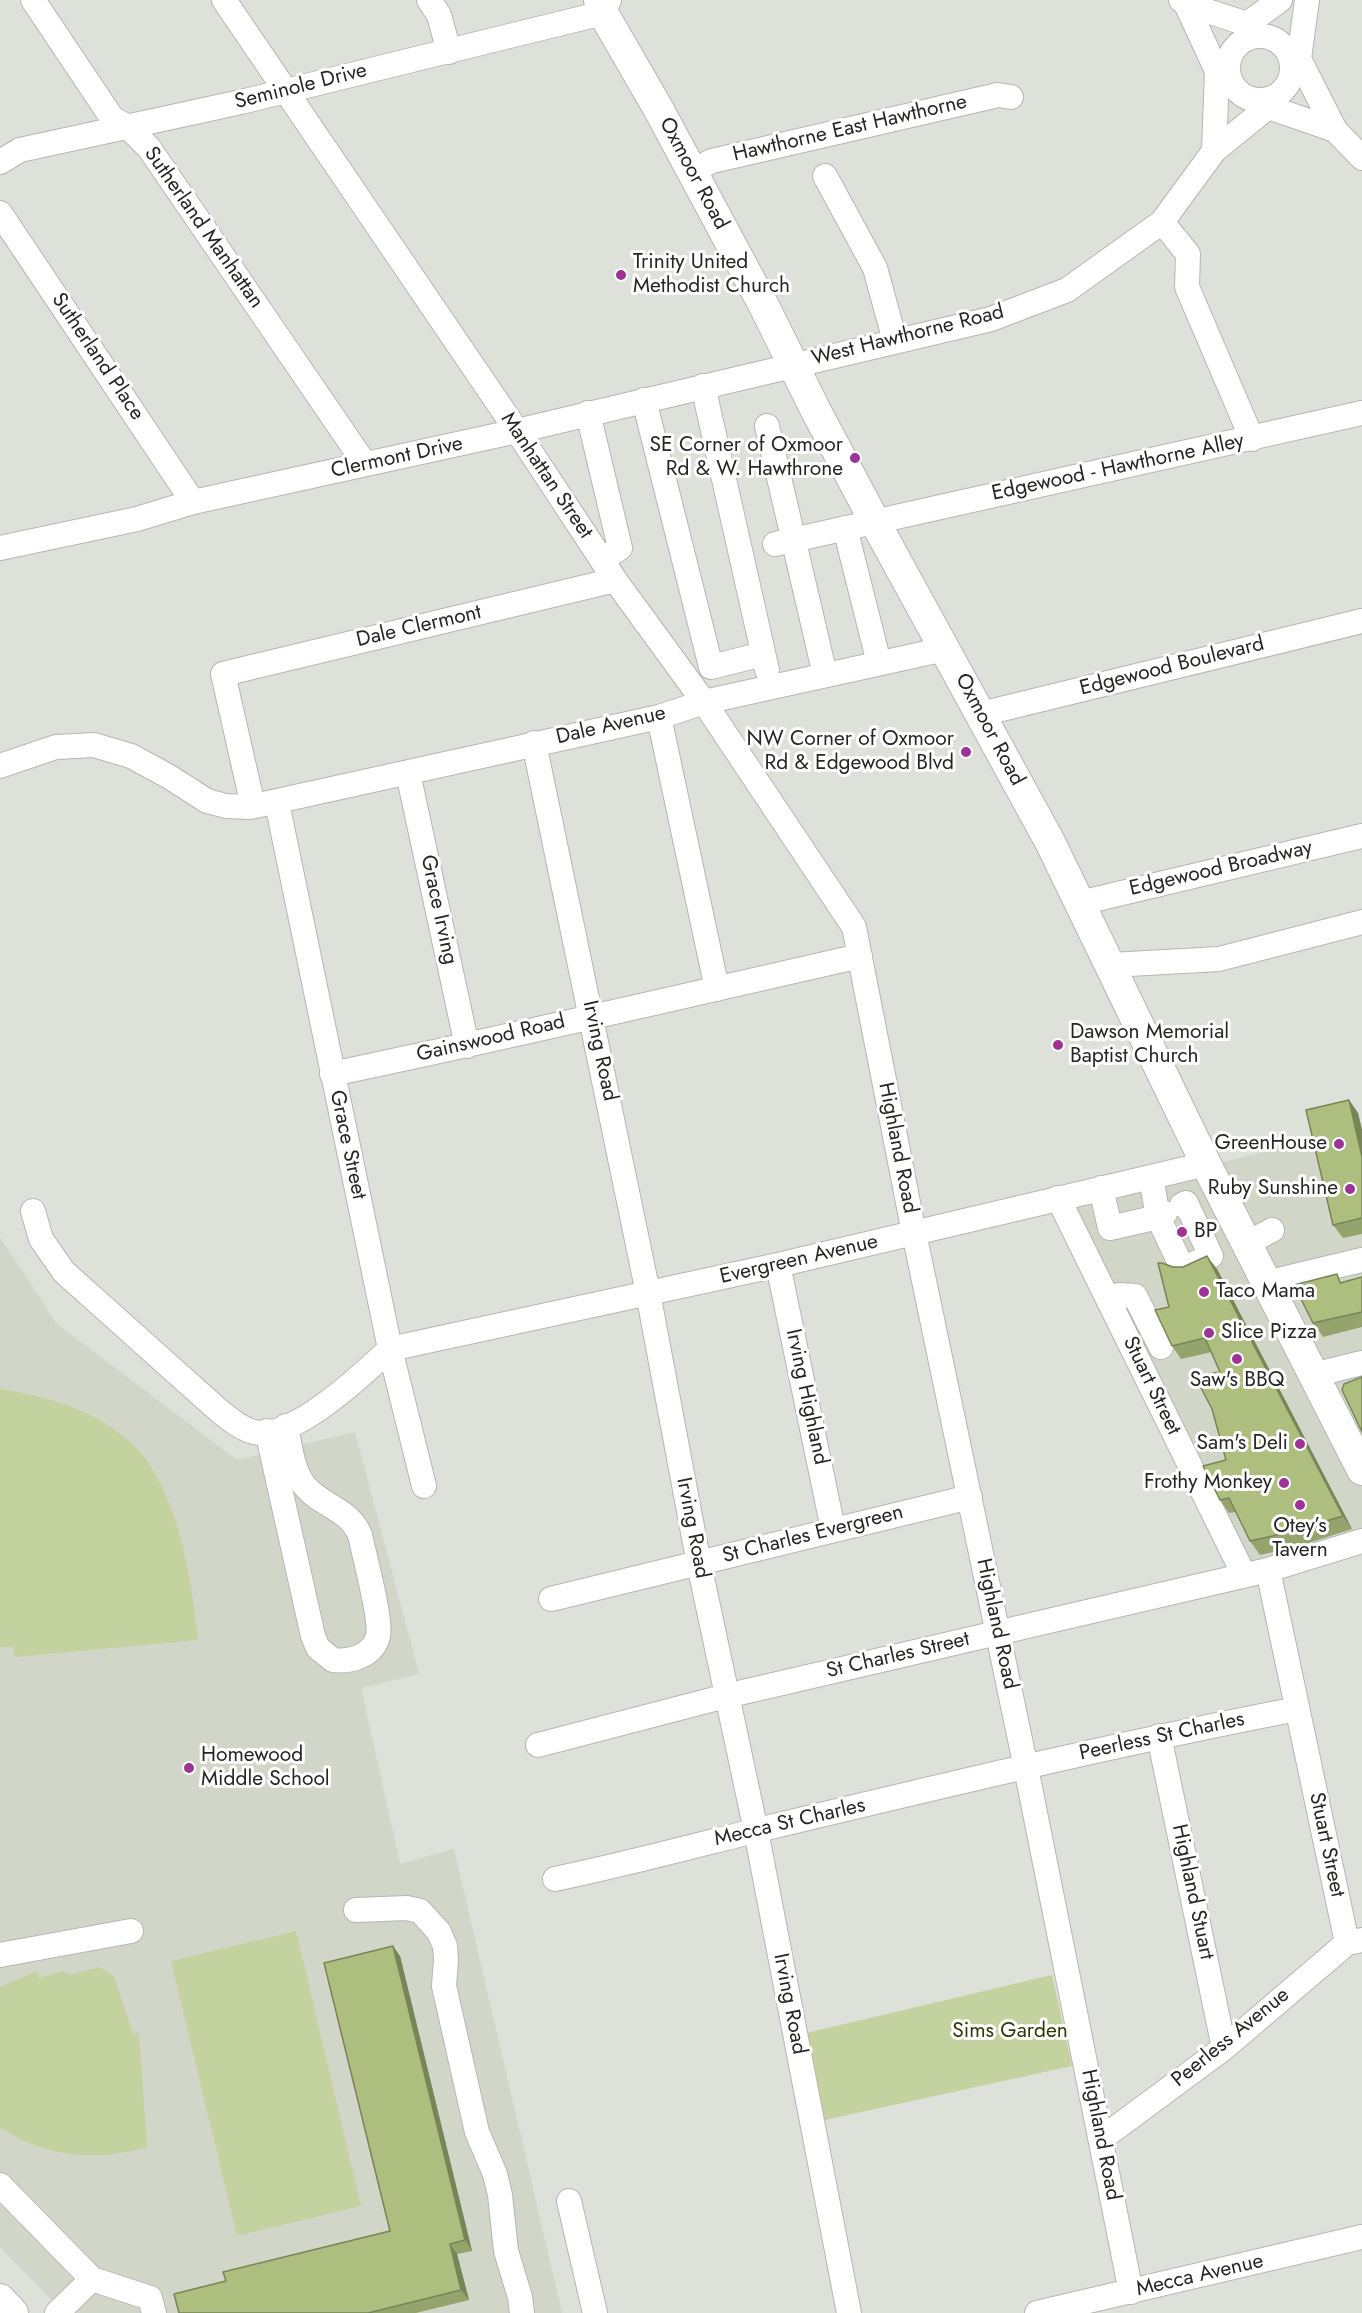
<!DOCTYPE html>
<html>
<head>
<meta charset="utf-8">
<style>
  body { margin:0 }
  canvas { display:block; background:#dee0da }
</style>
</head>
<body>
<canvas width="1362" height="2313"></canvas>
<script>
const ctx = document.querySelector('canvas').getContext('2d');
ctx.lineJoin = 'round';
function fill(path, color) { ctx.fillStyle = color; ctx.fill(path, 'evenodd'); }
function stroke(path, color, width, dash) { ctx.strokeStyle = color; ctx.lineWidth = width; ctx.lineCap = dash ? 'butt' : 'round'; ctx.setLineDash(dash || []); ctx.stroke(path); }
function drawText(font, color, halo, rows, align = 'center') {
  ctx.font = font + ' Jost,sans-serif'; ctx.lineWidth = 6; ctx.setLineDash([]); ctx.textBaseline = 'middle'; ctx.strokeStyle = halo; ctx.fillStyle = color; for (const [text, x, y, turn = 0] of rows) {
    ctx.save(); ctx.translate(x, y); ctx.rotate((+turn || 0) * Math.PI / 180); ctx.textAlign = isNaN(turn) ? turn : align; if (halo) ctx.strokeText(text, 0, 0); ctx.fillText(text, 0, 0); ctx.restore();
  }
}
fill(new Path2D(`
  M1362,1128v409l-114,32 -184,-368z
  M0,1237l56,86 181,137 118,-28 64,242 -58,14 39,176 54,-15 108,464h-498l-64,-66z`), '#d2d6c9');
fill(new Path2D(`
  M0,1389c46,7 93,20 129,52 48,41 63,139 69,199l-183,17 -2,-10h-13z
  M296,1931l65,275 -124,30 -66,-275z
  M99,1967l15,9 19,58 6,-2 8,115c-48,15 -106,10 -147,-20v-140l37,-16 2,7 23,-7 8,4z
  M1052,1975l20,91 -252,55 -18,-87z`), '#c4d2a0');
const minor = new Path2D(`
  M33,0l79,118 16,9 21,21 216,316
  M224,0l293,431 98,149 89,122 150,225 60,306 112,535 105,524
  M429,0l10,15 10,37
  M1181,0l5,4 31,67 -3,80
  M1186,4l61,20
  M1247,24l33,-24
  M1228 68a32 32 0 1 1 64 0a32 32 0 1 1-64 0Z
  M1299,59l36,71 27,28
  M1299,59l8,-59
  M1268,107l67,23
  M0,162l20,-12 221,-48 362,-89 6,-13
  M691,172l21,-11 286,-66 13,2
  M825,176l50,92 20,73
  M0,213l193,289
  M1162,222l26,32 -1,33 65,152
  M703,386l64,284
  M644,400l67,267 52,-13
  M588,413l32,135 -18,12
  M767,426l58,249
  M845,528l34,135
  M775,544l587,-131
  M0,548l137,-29 56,-17 324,-71 474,-112 76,-29 95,-68 52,-71 54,-44
  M981,714l381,-93
  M659,717l58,272
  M534,743l114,550 51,271 57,267 93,482
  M0,766l56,-19 38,-2 37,11 37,20 39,25 19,5 24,1 409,-90 45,-15 241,-53
  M408,773l59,273
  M277,803l113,546 34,137
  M253,806l-30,-132 392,-94
  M1080,903l282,-67
  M1111,965l108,-6 143,-37
  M332,1074c177,-37 352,-78 528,-118
  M1151,1177l7,40 7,-4
  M1101,1188l9,40 48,-11 23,48 6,2 24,-11 -25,-53 -4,2
  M1058,1198l186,377
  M33,1211l8,28 23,33 152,136c12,10 28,24 44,25 39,2 103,-59 130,-84
  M1246,1244l26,-14
  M778,1265l55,264
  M1266,1283l96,-23
  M1108,1300l11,-5 16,1 26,51
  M390,1349l388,-84 428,-101
  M1313,1375l49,-12
  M267,1431l46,205 5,12 15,12c18,2 40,-4 45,-24 4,-16 -14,-81 -18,-101 -11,-27 -40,-29 -56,-50 -12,-16 -14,-40 -18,-59
  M1268,1570l79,373
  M551,1599l419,-102
  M1159,1736l65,312
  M538,1745l188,-49 542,-126 94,-29
  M555,1879c68,-14 135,-32 203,-49 179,-43 358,-86 539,-121
  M356,1910l51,-2 13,3 19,21 6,14 1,14 -2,26 33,146 18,42 5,21 6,56 14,46 2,16
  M0,1955l131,-24
  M1101,2139l123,-91 123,-105 15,-3
  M0,2185l92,94 -35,34
  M569,2201l26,112
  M92,2279l58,19 4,15
  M1037,2313l325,-76`);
const major = new Path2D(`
  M599,0l4,13 56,97 104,194 53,107 59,111 175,320 156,322 156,306
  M0,2299l13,14`);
stroke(minor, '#b5b7b1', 26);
stroke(major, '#b5b7b1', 32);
stroke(minor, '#fff', 24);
stroke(major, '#fff', 30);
fill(new Path2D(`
  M1349,1100l9,13 4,17v104l-19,4 -10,-13z
  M1173,1267l44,2 135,260 -53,17 -39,9 -10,-14 -14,-29 -7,1 -9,-13 6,-40 -14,-81 8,-7 -8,-20 -31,7 -9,-13 -3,-39z
  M1362,1277v50l-39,10 -10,-14 29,-41z
  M400,1956l72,295 -15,3 12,46 -53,13h-237l47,-32 164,-50z`), '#95a36c');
fill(new Path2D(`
  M1349,1100l9,13 4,17v27z
  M1207,1256l10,13 135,260 -9,-13z
  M393,1946l7,10 72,295 -7,-11z
  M450,2244l7,10 12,46 -8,-10z`), '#798558');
const building = new Path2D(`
  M1349,1100l13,57v61l-29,7 -27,-115z
  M1207,1256l136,260 -53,16 -40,9 -21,-43 -9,2 -17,-34 23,-6 -14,-51 -13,-25 13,-5 -3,-5 11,-2 -15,-34 -33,8 -17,-36 14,-3 -11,-44h4l11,4h10z
  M1337,1274l3,9 22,-6v35l-49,11 -19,-38z
  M1362,1377v55l-20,-42 2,-6z
  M393,1946l72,294 -15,4 11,46 -93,23h-189l-5,-19 52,-13 -3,-9 167,-41 -66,-268z`);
fill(building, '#adbe7e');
stroke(building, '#798558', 1.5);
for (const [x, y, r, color] of [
  [621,275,6,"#9c3395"],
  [855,458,6,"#9c3395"],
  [966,752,6,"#9c3395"],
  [1058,1045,6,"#9c3395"],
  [1339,1144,6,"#9c3395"],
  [1350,1189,6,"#9c3395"],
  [1182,1232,6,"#9c3395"],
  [1204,1292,6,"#9c3395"],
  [1209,1333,6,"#9c3395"],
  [1237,1359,6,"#9c3395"],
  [1300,1444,6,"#9c3395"],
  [1284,1483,6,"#9c3395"],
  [1300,1505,6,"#9c3395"],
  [189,1768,6,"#9c3395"]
]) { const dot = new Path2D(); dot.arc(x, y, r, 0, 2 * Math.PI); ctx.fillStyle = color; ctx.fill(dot); stroke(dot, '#fff', 2); }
drawText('21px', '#262724', '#fff', [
  ["Seminole Drive",301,87,-14],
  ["Hawthorne East Hawthorne",850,129,-13],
  ["Oxmoor Road",693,174,62],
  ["Sutherland Manhattan",203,228,55],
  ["West Hawthorne Road",908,336,-14],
  ["Sutherland Place",97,357,56],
  ["Clermont Drive",397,458,-12],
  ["Edgewood - Hawthorne Alley",1118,468,-12],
  ["Manhattan Street",546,476,56],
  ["Dale Clermont",419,627,-13],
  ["Edgewood Boulevard",1172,667,-14],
  ["Dale Avenue",611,726,-13],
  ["Oxmoor Road",989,730,62],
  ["Edgewood Broadway",1221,869,-13],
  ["Grace Irving",438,910,78],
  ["Gainswood Road",491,1039,-13],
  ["Irving Road",599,1051,78],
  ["Grace Street",347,1145,78],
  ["Highland Road",897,1148,79],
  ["Evergreen Avenue",799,1260,-13],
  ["Stuart Street",1151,1386,64],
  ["Irving Highland",806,1397,78],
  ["Irving Road",692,1528,79],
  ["St Charles Evergreen",813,1535,-14],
  ["Highland Road",996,1624,78],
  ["St Charles Street",898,1656,-13],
  ["Peerless St Charles",1162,1737,-12],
  ["Mecca St Charles",790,1823,-13],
  ["Stuart Street",1326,1845,78],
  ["Highland Stuart",1192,1892,78],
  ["Irving Road",789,2004,79],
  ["Peerless Avenue",1231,2038,-39],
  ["Highland Road",1100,2135,79],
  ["Mecca Avenue",1200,2276,-13]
]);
drawText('21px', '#262724', '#fff', [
  ["Trinity United",633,263],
  ["Methodist Church",633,287],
  ["SE Corner of Oxmoor",843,446,"right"],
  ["Rd & W. Hawthrone",843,470,"right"],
  ["NW Corner of Oxmoor",954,740,"right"],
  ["Rd & Edgewood Blvd",954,764,"right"],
  ["Dawson Memorial",1070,1033],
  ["Baptist Church",1070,1057],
  ["GreenHouse",1327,1144,"right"],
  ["Ruby Sunshine",1338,1189,"right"],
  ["BP",1194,1232],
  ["Taco Mama",1216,1292],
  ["Slice Pizza",1221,1333],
  ["Saw's BBQ",1237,1381,"center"],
  ["Sam's Deli",1288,1444,"right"],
  ["Frothy Monkey",1272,1483,"right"],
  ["Otey’s",1300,1527,"center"],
  ["Tavern",1300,1551,"center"],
  ["Homewood",201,1756],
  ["Middle School",201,1780]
], 'left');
drawText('21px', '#303a09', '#fff', [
  ["Sims Garden",1010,2032]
]);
</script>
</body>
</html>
